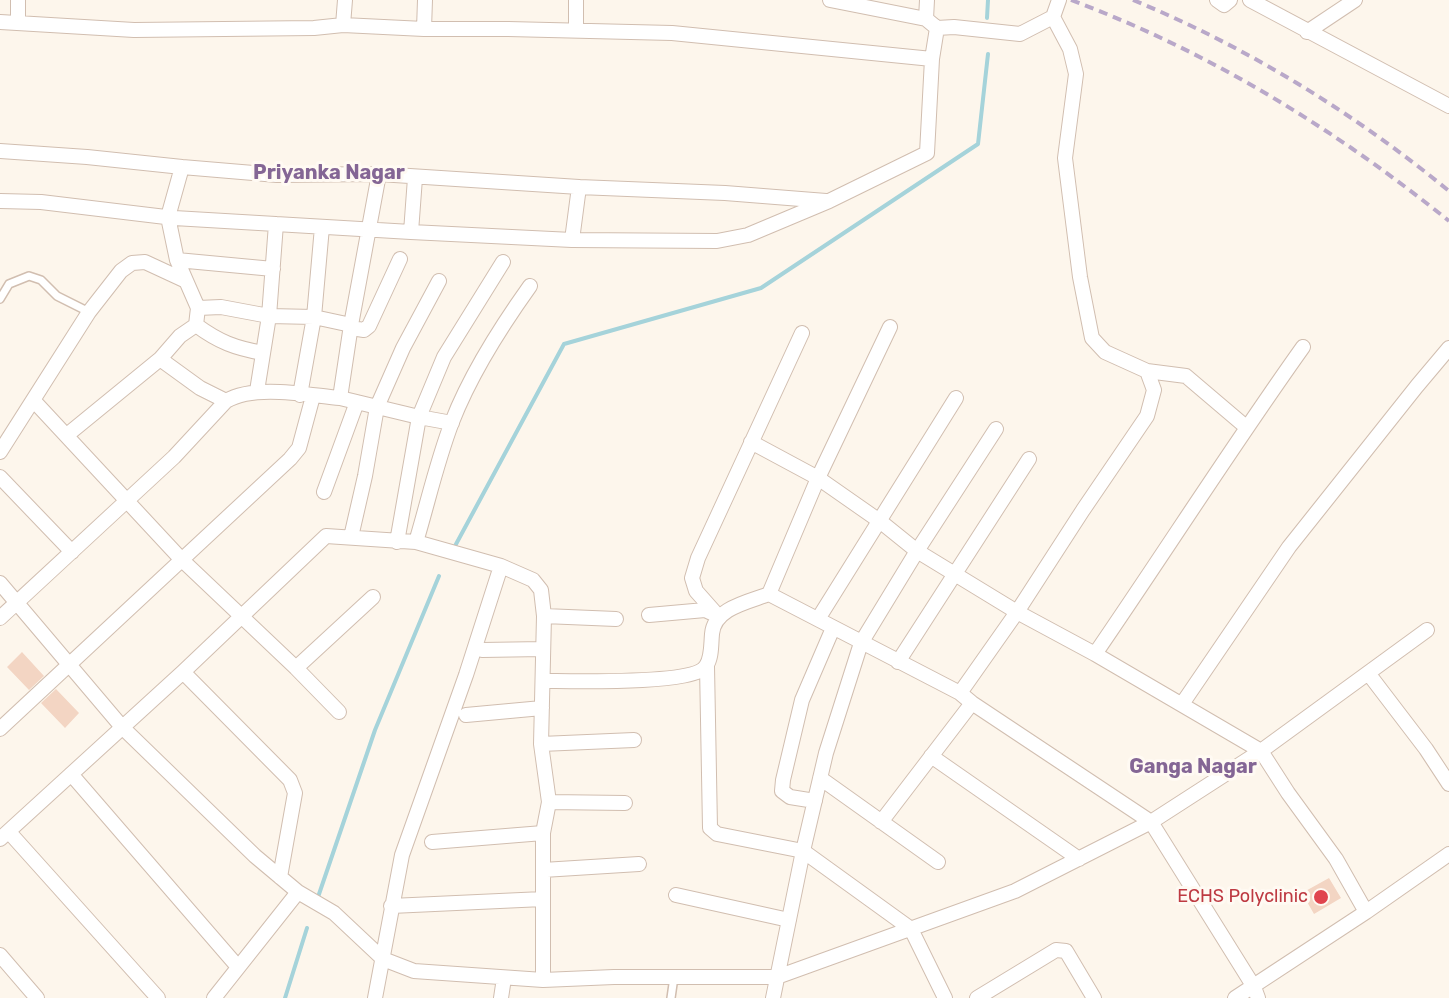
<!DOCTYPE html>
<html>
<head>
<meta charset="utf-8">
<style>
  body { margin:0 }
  canvas { display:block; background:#fdf6ec }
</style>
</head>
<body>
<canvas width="1449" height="998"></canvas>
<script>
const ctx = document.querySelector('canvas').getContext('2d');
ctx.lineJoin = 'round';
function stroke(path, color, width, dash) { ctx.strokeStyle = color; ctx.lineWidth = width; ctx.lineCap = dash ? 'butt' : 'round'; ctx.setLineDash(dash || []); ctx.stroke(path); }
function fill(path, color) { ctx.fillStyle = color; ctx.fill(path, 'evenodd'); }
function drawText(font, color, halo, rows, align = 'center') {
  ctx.font = font + ' Rubik,sans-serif'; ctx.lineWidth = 6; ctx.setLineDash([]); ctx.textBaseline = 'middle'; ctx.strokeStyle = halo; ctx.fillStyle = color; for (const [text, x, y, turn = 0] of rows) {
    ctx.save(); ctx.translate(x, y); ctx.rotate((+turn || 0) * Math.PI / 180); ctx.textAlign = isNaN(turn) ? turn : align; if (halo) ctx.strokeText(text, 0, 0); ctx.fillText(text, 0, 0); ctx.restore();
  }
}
stroke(new Path2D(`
  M987,18l1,-18
  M455,546l109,-202 197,-56 217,-144 10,-90
  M317,900l58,-170 64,-154
  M285,998l22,-70`), '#a5d3da', 4);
fill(new Path2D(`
  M22,652l22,24 -15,14 -22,-23z
  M56,689l23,24 -14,15 -24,-25z
  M1329,878l12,20 -27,16 -12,-21z`), '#f3d5c3');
const lane = new Path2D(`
  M0,299l9,-15 20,-8 12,4 16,16 32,16
  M671,998l3,-21`);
const street = new Path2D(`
  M18,0v23
  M830,0l96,19
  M1217,0l7,5 6,-5
  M1250,0l199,106
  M0,22l134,8 180,-2 29,-3 2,-25
  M343,25l81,4h84l164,4 260,26
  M937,28l17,-1 66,7 33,-17 6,-17
  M424,29l1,-29
  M576,30v-30
  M1307,32l48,-32
  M0,151l87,6 95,10
  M0,201l41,1 133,16 237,14 161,8 145,1 31,-6 81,-34 98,-48 5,-94 5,-31 -11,-9 1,-19
  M411,232l4,-54
  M572,240l7,-53
  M177,260l96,9
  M198,308l23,-1 48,9 45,1 37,8
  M196,325c23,17 39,23 67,28
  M351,328l13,2 5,-4 31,-67
  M1303,347c-72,101 -138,205 -208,307l-78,-42 -100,-61 -36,-29 -63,-44 -49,116 191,99 12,10 179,119 110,-71 166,-121
  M1147,371l39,5 60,51
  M257,391l12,-75 7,-92
  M300,395l14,-78 8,-90
  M340,398l79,19 33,6
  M34,401l147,158 115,109 43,44
  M226,401l-26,-13 -40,-29 20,-23 16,-11 2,-17 -21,-48 -9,-43 14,-50 95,8 102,-1 200,13 146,6 101,8
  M67,435l93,-76
  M751,442l67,36 72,-151
  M0,452l89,-140 32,-41 11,-8 13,-1 41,19
  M0,477l72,75
  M324,492l33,-90
  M351,537l14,-61 12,-69 26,-59 36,-67
  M397,542l22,-125 25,-60 59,-95
  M416,542c12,-40 21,-81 36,-120 19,-49 48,-94 78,-136
  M0,583l122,144 133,129 43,36 36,21 49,46 31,12 129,9 71,-3h163l238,-86 136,-69 103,165 4,11
  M649,615l56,-5 13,6
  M544,616l72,3
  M719,617l-23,-26 -4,-13 6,-20 104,-225
  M0,618l174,-161 52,-56c29,-17 81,-6 114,-3l11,-73 28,-151
  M818,619l138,-221
  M482,650l61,-1
  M1095,654l166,97 27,42 48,66 30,53
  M898,662l131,-203
  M707,666l3,162 7,6 86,17 108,78 34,69
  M296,668l77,-71
  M183,672l107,108 5,13 -15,84
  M1368,673l58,76 23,35
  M543,681c27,0 151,4 163,-15 6,-8 5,-22 6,-32 2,-26 36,-32 57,-40
  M960,693l57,-81 66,-102 64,-94 7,-26 -7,-19 -42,-19 -13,-14 -12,-61 -15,-119 11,-84 -6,-25 -17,-32
  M1182,704l107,-157 128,-161 32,-38
  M466,715l76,-7
  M0,729l290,-270 9,-11 14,-52
  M541,744l93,-4
  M931,756l148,103
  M71,774l167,193
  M820,778l118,84
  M815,801l-25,-4 -8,-6 1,-11 19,-80 31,-72
  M549,802l76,1
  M881,822l91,-119
  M9,832l149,166
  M0,839l183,-167 143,-136 90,6 85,24 32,14 8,10 3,26 -3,128 8,58 -6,31v147
  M432,842l111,-9
  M543,870l96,-6
  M676,895l113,25
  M391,906l152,-7
  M0,955l37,43
  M214,998l84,-106
  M375,998l27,-143 64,-180 35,-109
  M501,998l3,-20
  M773,998l30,-147 23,-98 35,-110 56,-92 79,-122
  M977,998l79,-48 10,1 28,47
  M1235,998l131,-86 83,-58`);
stroke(lane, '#d1beb0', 10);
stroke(street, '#d1beb0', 16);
stroke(lane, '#fff', 7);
stroke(street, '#fff', 14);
stroke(new Path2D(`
  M1071,0c137,51 264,129 378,221
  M1133,0c114,47 221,113 316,191`), '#b9a8c9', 4, [9, 6]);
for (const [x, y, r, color] of [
  [1321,897,8,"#e0444e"]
]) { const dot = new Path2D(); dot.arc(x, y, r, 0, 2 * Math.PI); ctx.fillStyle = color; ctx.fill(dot); stroke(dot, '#fffaf3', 2); }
drawText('18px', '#be3a42', '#fffaf3', [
  ["ECHS Polyclinic",1308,897]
], 'right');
drawText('bold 20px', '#846695', '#fffaf3', [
  ["Priyanka Nagar",329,173],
  ["Ganga Nagar",1193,767]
]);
</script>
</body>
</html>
